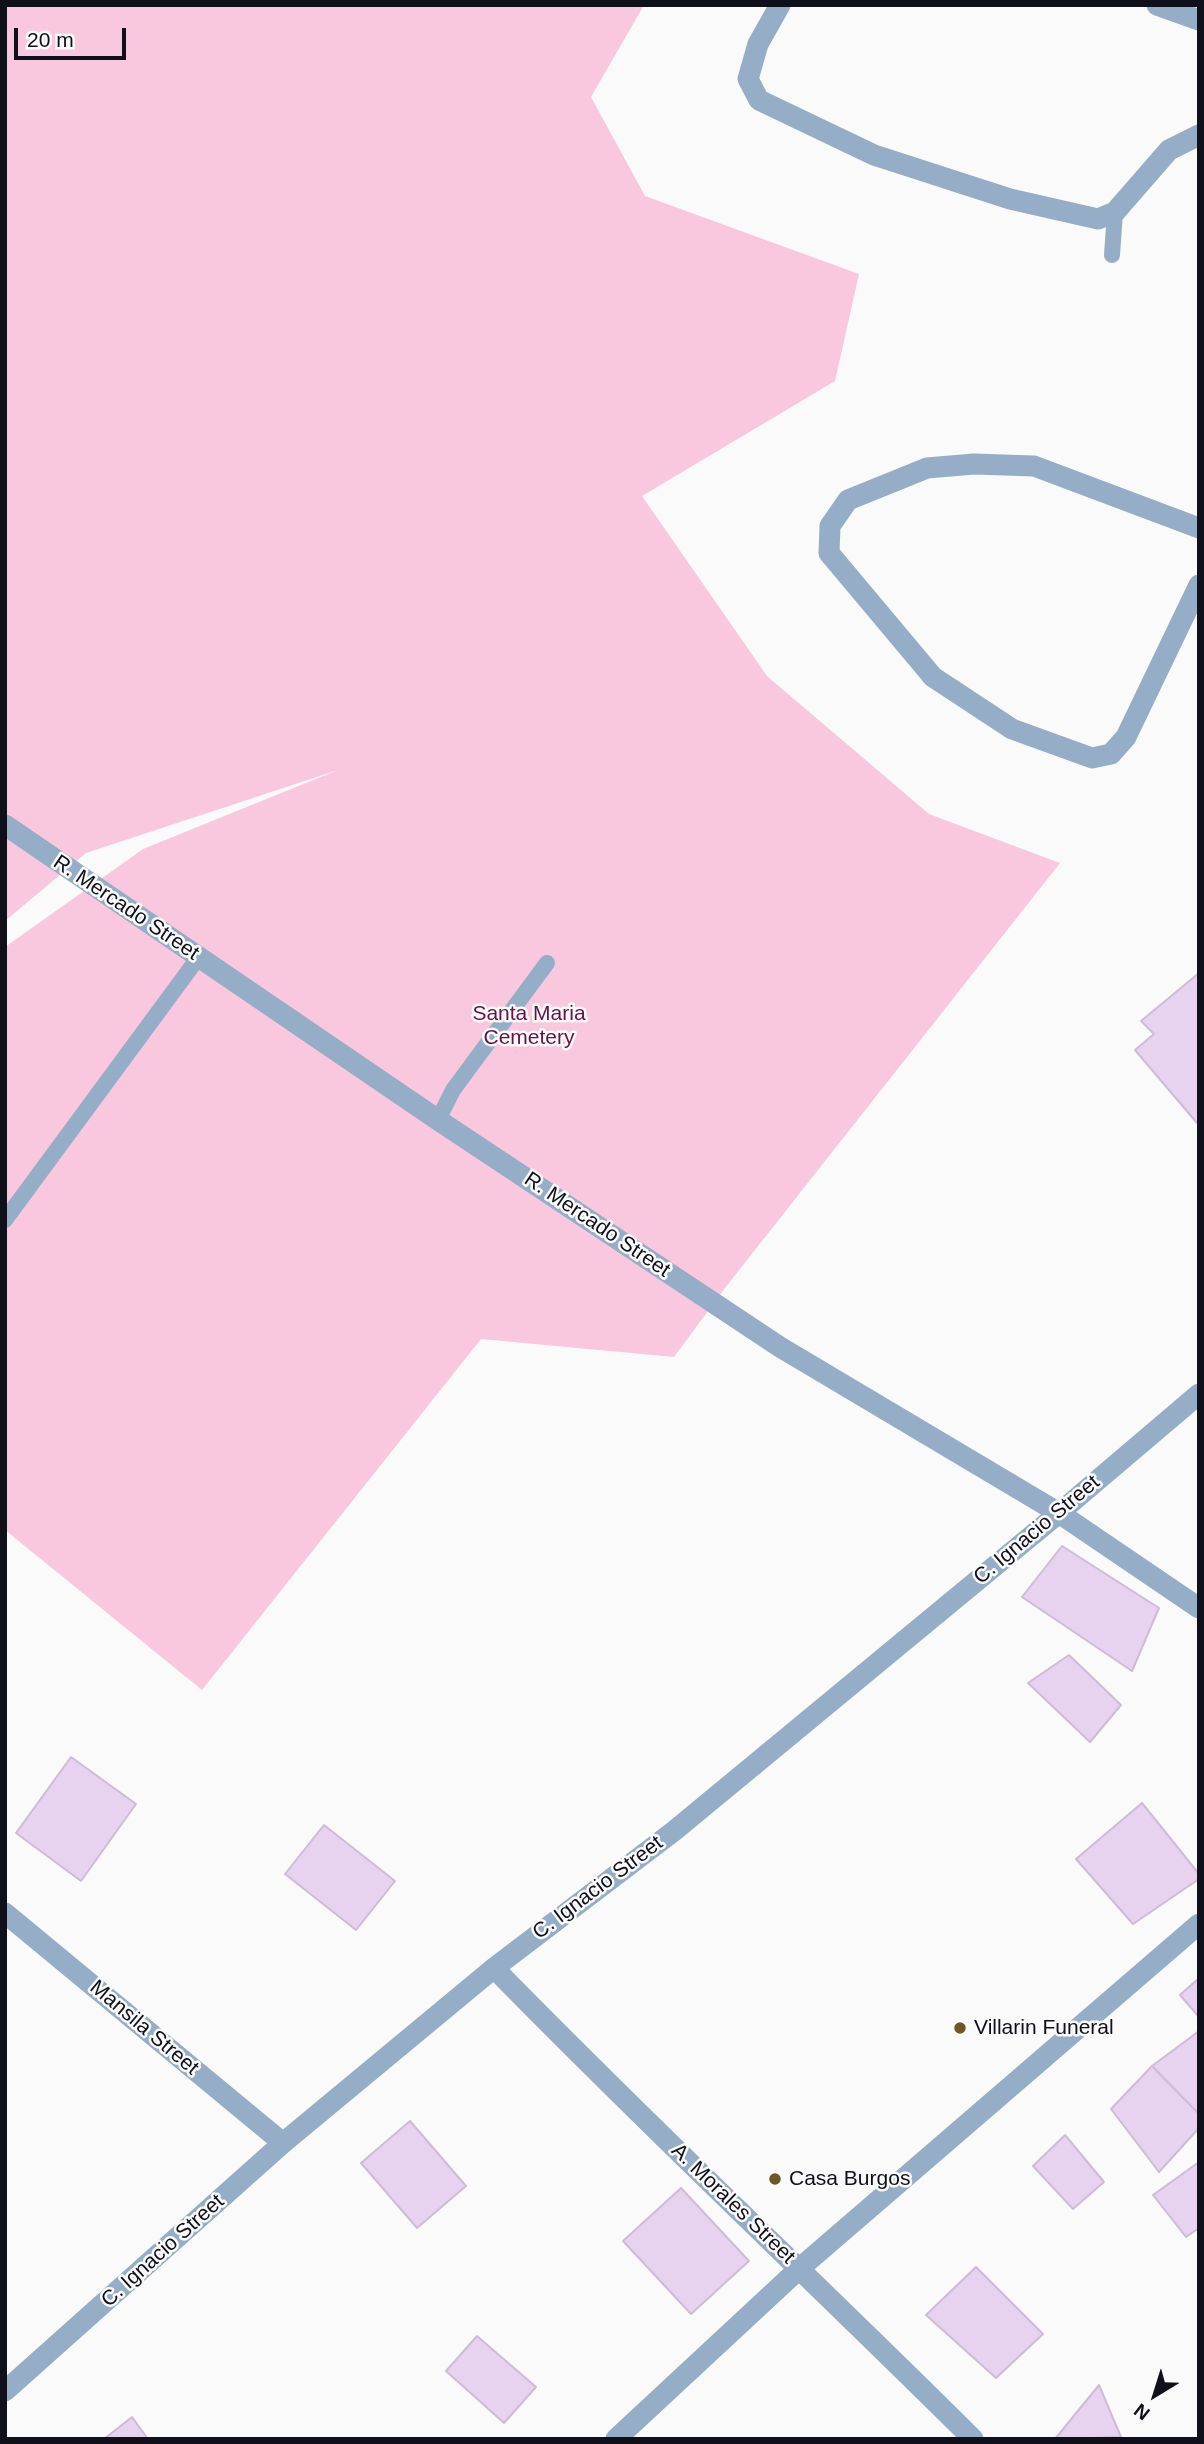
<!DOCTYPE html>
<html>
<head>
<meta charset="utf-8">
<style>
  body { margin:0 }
  #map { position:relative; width:1204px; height:2444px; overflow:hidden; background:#fafafa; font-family:Arial,sans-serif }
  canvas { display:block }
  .frame { position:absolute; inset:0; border:7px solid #10101b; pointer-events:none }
  .north { position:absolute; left:1120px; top:2360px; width:70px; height:70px; -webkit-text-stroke:5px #fafafa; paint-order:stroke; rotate:218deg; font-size:19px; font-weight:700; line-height:28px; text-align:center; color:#10101b }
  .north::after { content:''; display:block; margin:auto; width:24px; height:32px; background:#10101b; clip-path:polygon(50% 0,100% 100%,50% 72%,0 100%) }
  .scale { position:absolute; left:14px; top:28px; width:112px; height:32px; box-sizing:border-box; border:4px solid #10101b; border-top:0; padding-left:9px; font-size:21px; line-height:24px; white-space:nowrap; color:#10101b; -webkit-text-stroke:5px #fafafa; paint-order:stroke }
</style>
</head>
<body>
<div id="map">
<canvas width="1204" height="2444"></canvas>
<div class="frame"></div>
<div class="north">N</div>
<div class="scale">20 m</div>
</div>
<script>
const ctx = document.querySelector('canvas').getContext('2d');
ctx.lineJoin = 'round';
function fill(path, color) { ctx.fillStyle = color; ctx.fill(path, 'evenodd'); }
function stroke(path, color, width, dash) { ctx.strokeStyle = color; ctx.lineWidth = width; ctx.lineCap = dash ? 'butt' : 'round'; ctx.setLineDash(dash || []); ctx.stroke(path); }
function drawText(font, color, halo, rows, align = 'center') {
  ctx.font = font + ' Arial,sans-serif'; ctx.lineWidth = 5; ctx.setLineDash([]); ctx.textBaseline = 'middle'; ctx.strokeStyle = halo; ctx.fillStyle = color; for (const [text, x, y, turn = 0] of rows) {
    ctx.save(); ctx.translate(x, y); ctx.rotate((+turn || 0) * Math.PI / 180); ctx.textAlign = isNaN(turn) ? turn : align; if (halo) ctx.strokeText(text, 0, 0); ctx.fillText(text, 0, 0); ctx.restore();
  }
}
fill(new Path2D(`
  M5,5h639l-53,92 54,99 214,78 -24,107 -193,115 125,180 162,138 131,49 -335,425 -51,69 -193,-18 -279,351 -197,-160v-583l138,-98 195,-79 -252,83 -81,68z`), '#f9c8df');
const building = new Path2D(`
  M1199,973v148l-2,2 -62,-73 19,-16 -13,-13z
  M1062,1546l97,62 -27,63 -110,-74z
  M1069,1655l52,50 -31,37 -62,-59z
  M71,1757l65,47 -55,77 -65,-48z
  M1142,1803l57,71v5l-66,45 -57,-65z
  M324,1825l71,56 -39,49 -71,-56z
  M1199,1978v39l-19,-22z
  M1199,2031v83l-47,-48z
  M1152,2066l47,48v14l-40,44 -48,-63z
  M410,2121l56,65 -49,42 -56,-65z
  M1065,2135l39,47 -31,27 -40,-43z
  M1199,2162v66l-13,9 -33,-42z
  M681,2188l68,73 -58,53 -68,-73z
  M976,2267l67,67 -47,44 -70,-63z
  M477,2336l59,51 -32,36 -58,-52z
  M1099,2385l22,52 -66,2z
  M132,2417l16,22h-44z`);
fill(building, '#e7d2ef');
stroke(building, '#cfbbd8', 2);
stroke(new Path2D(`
  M1112,255l3,-43
  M438,1120l15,-30 94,-127
  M5,1220l193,-262`), '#96adc7', 16);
stroke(new Path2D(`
  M780,5l-22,39 -10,35 11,21 115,55 136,44 88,20 17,-7 54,-62 30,-15
  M1157,5l42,15
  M1199,528l-165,-62 -60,-2 -47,4 -79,32 -18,26 -1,27 104,124 79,52 80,29 19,-4 15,-17 73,-152
  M5,1913l278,230
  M616,2439l184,-171 399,-344`), '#96adc7', 21);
stroke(new Path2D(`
  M5,825l433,295 342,227 279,166 140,95
  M494,1968c156,160 320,313 479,471
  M5,2391l278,-248 211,-175 180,-137 385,-318 140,-119`), '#96adc7', 21);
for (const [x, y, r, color] of [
  [960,2028,7,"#6e5627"],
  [775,2179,7,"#6e5627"]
]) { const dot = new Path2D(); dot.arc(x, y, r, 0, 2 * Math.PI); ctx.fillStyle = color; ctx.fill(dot); stroke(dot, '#fafafa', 2.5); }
drawText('21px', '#10101b', '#fafafa', [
  ["R. Mercado Street",126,908,34],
  ["R. Mercado Street",597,1225,34],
  ["C. Ignacio Street",1037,1530,-40],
  ["C. Ignacio Street",598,1888,-37],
  ["Mansila Street",144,2028,40],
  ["A. Morales Street",733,2204,44],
  ["C. Ignacio Street",163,2251,-42]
]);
drawText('21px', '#681047', '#fafafa', [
  ["Santa Maria",529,1014],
  ["Cemetery",529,1038]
]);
drawText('21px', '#10101b', '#fafafa', [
  ["Villarin Funeral",974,2028],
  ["Casa Burgos",789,2179]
], 'left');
</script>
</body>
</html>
